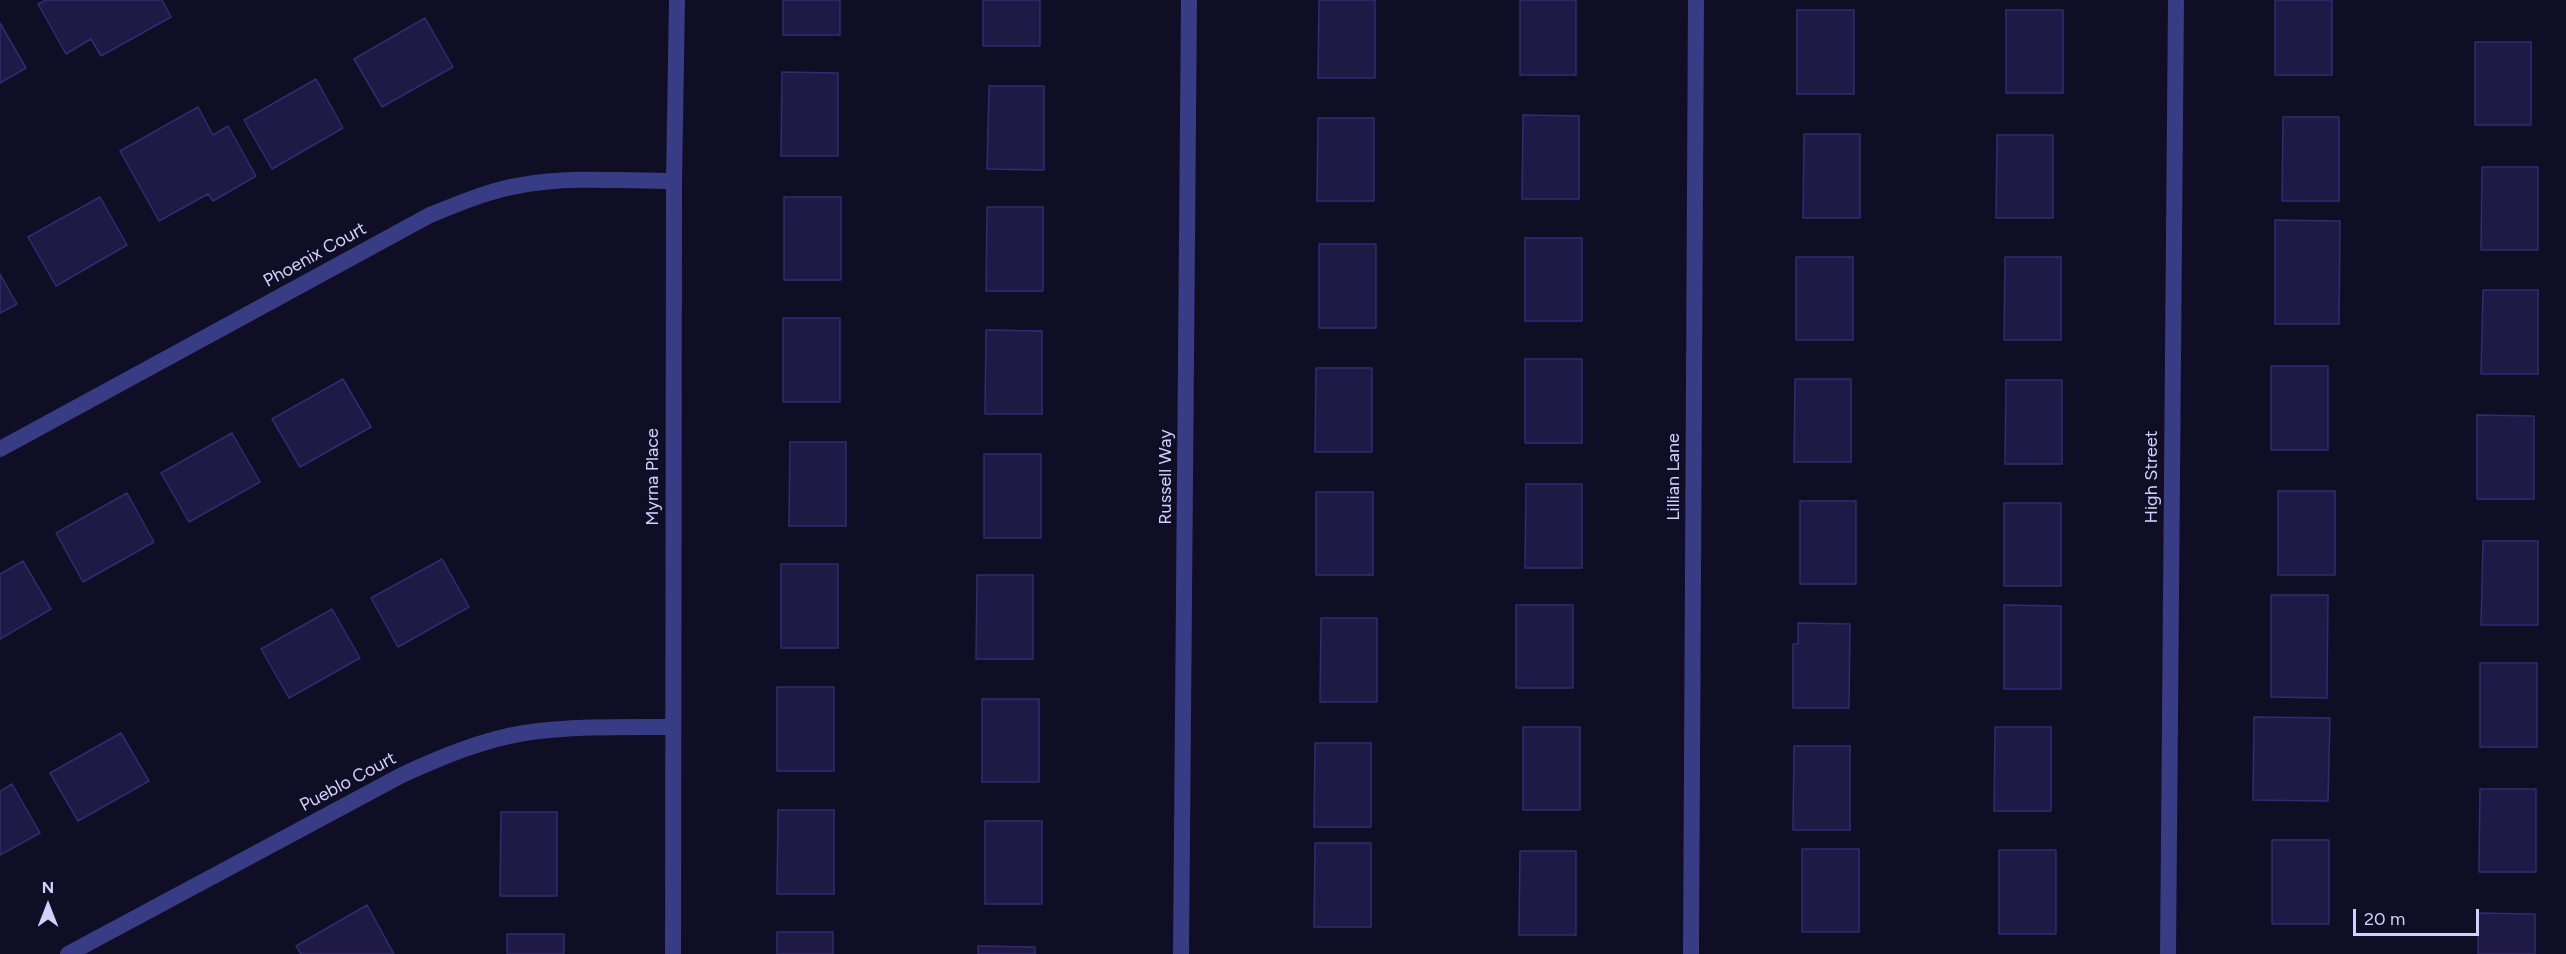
<!DOCTYPE html>
<html>
<head>
<meta charset="utf-8">
<style>
  body { margin:0 }
  #map { position:relative; width:2566px; height:954px; overflow:hidden; background:#0f0e24; font-family:Figtree,sans-serif }
  canvas { display:block }
  .north { position:absolute; left:18px; top:876px; width:60px; height:60px; -webkit-text-stroke:4px #0f0e24; paint-order:stroke; rotate:0deg; font-size:16px; font-weight:700; line-height:24px; text-align:center; color:#d1d1ff }
  .north::after { content:''; display:block; margin:auto; width:21px; height:27px; background:#d1d1ff; clip-path:polygon(50% 0,100% 100%,50% 72%,0 100%) }
  .scale { position:absolute; left:2353px; top:909px; width:126px; height:27px; box-sizing:border-box; border:3px solid #d1d1ff; border-top:0; padding-left:8px; font-size:18px; line-height:21px; white-space:nowrap; color:#d1d1ff; -webkit-text-stroke:4px #0f0e24; paint-order:stroke }
</style>
</head>
<body>
<div id="map">
<canvas width="2566" height="954"></canvas>
<div class="north">N</div>
<div class="scale">20 m</div>
</div>
<script>
const ctx = document.querySelector('canvas').getContext('2d');
ctx.lineJoin = 'round';
function fill(path, color) { ctx.fillStyle = color; ctx.fill(path, 'evenodd'); }
function stroke(path, color, width, dash) { ctx.strokeStyle = color; ctx.lineWidth = width; ctx.lineCap = dash ? 'butt' : 'round'; ctx.setLineDash(dash || []); ctx.stroke(path); }
function drawText(font, color, halo, rows, align = 'center') {
  ctx.font = font + ' Figtree,sans-serif'; ctx.lineWidth = 4.5; ctx.setLineDash([]); ctx.textBaseline = 'middle'; ctx.strokeStyle = halo; ctx.fillStyle = color; for (const [text, x, y, turn = 0] of rows) {
    ctx.save(); ctx.translate(x, y); ctx.rotate((+turn || 0) * Math.PI / 180); ctx.textAlign = isNaN(turn) ? turn : align; if (halo) ctx.strokeText(text, 0, 0); ctx.fillText(text, 0, 0); ctx.restore();
  }
}
const building = new Path2D(`
  M46,0h116l9,17 -70,39 -10,-17 -25,15 -28,-50z
  M783,0h57v35h-57z
  M983,0h57v46h-57z
  M1319,0h56v78h-57z
  M1520,0h56v75h-56z
  M2275,0h57v75h-57z
  M1797,10h57v84h-57z
  M2006,10h57v83h-57z
  M425,18l28,49 -71,40 -28,-48z
  M0,23l26,45 -26,15z
  M2475,42h56v83h-56z
  M782,72l56,1v83h-57z
  M316,79l27,49 -71,41 -28,-49z
  M989,86h55v84l-57,-1z
  M198,107l15,28 15,-9 28,50 -43,25 -5,-7 -49,27 -39,-70z
  M1523,115l56,1v83h-57z
  M2283,117h56v84h-57z
  M1318,118h56v83h-57z
  M1804,134h56v84h-57z
  M1997,135h56v83h-57z
  M2482,167h56v83h-57z
  M100,197l27,48 -71,41 -28,-49z
  M784,197h57v83h-57z
  M987,207h56v84h-57z
  M2275,220l65,1 -1,103h-64z
  M1525,238h57v83h-57z
  M1319,244h57v84h-57z
  M1796,257h57v83h-57z
  M2005,257h56v83h-57z
  M0,274l17,30 -17,9z
  M2483,290h55v84h-57z
  M783,318h57v84h-57z
  M986,330l56,1v83h-57z
  M1525,359h57v84h-57z
  M2271,366h57v84h-57z
  M1316,368h56v84h-57z
  M343,379l28,48 -71,40 -28,-48z
  M1795,379h56v83h-57z
  M2006,380h56v84h-57z
  M2477,415l57,1v83h-57z
  M232,433l28,49 -71,40 -28,-49z
  M790,442h56v84h-57z
  M984,454h57v84h-57z
  M1526,484h56v84h-57z
  M2278,491h57v84h-57z
  M1316,492h57v83h-57z
  M127,493l27,49 -71,40 -27,-49z
  M1800,501h56v83h-56z
  M2004,503h57v83h-57z
  M2483,541h55v84h-57z
  M442,559l27,48 -71,40 -27,-49z
  M23,561l28,48 -51,30v-65z
  M781,564h57v84h-57z
  M977,575h56v84h-57z
  M2271,595h57l-1,103 -56,-1z
  M1516,605h57v83h-57z
  M2004,605l57,1v83h-57z
  M332,609l28,49 -71,40 -28,-49z
  M1321,618h56v84h-57z
  M1798,623l52,1 -1,84h-56v-64h5z
  M2480,663h57v84h-57z
  M777,687h57v84h-57z
  M982,699h57v83h-57z
  M2254,717l76,1 -2,83 -75,-1z
  M1523,727h57v83h-57z
  M1995,727h56v84h-57z
  M121,733l28,48 -71,40 -28,-48z
  M1315,743h56v84h-57z
  M1794,746h56v84h-57z
  M12,784l28,49 -40,22v-64z
  M2480,789h56v83h-57z
  M778,810h56v84h-57z
  M501,812h56v84h-57z
  M985,821h57v83h-57z
  M2272,840h57v84h-57z
  M1315,843h56v84h-57z
  M1802,849h57v83h-57z
  M1999,850h57v84h-57z
  M1520,851h56v84h-57z
  M367,905l27,49h-93l-5,-8z
  M2478,913l57,1v40h-57z
  M777,932h56v22h-56z
  M507,934h57v20h-57z
  M978,946l57,1v7h-57z`);
fill(building, '#1e1945');
stroke(building, '#322b72', 1.5);
stroke(new Path2D(`
  M0,449l430,-234c30,-12 60,-25 92,-30 49,-9 102,-4 152,-4
  M68,954l334,-179c39,-18 80,-35 122,-42 49,-7 99,-6 148,-6
  M673,954l1,-773 3,-181
  M1181,954l8,-954
  M1691,954l5,-954
  M2168,954l8,-954`), '#383c84', 16);
drawText('18px', '#d1d1ff', '#0f0e24', [
  ["Phoenix Court",315,255,-29],
  ["Myrna Place",653,477,-90],
  ["Russell Way",1166,477,-90],
  ["Lillian Lane",1674,477,-90],
  ["High Street",2152,477,-90],
  ["Pueblo Court",348,782,-28]
]);
</script>
</body>
</html>
